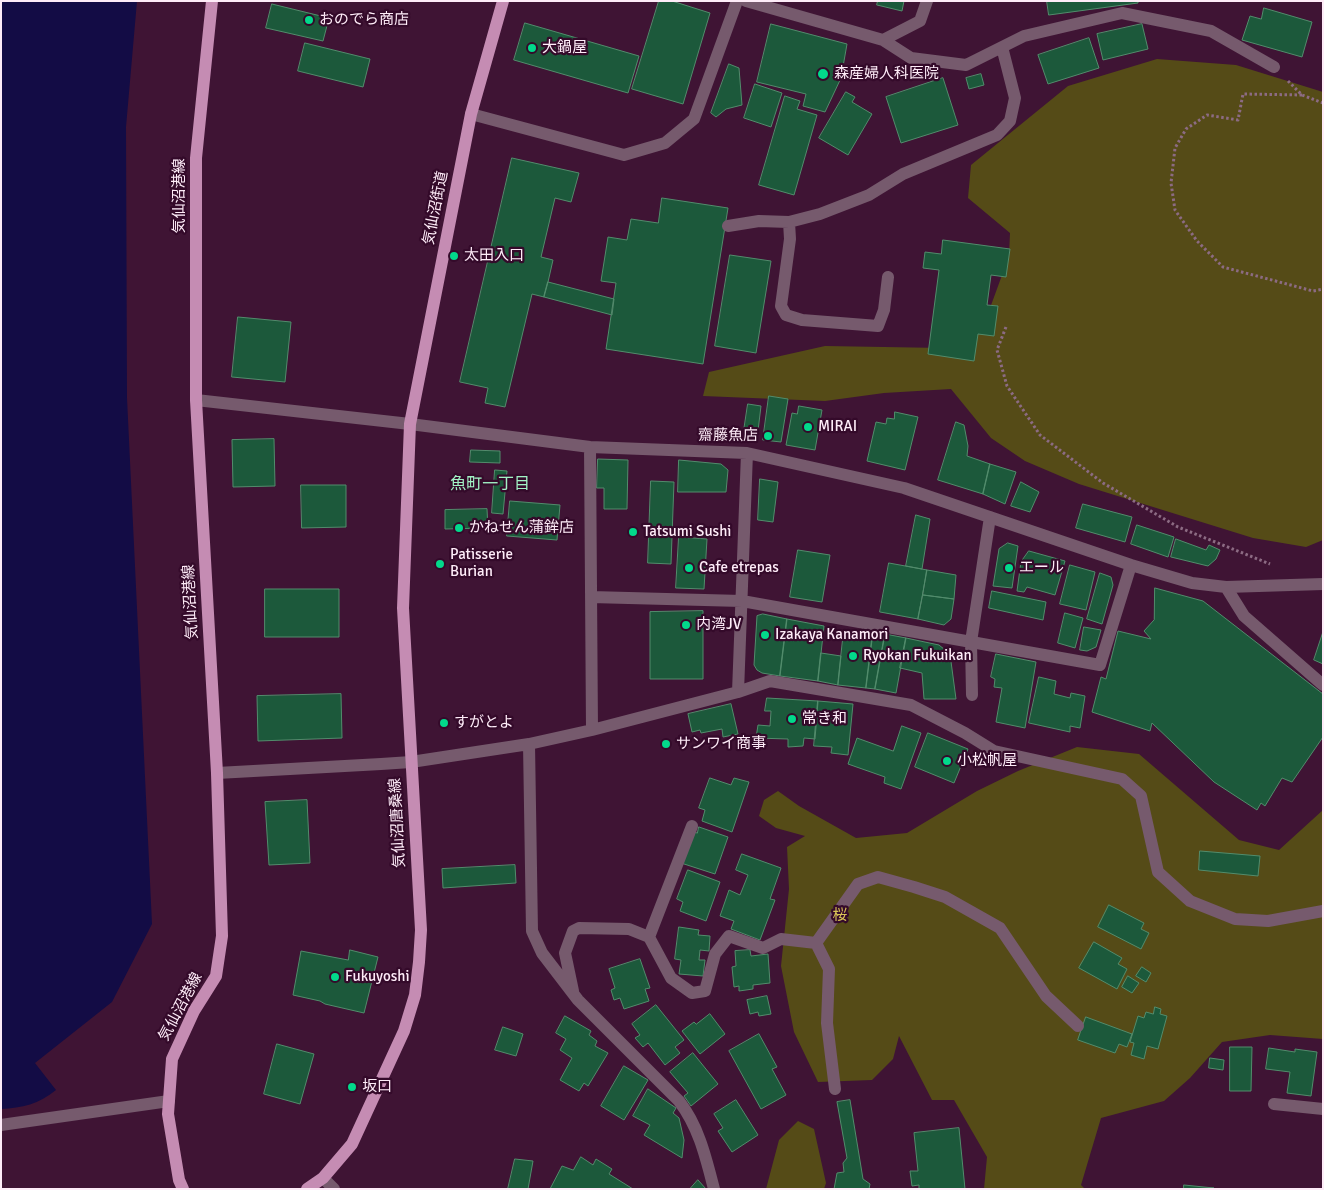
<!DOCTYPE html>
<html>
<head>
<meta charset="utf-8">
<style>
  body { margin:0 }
  #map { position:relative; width:1324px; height:1190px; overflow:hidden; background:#3f1434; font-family:Signika,sans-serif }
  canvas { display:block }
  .frame { position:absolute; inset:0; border:2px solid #feecf8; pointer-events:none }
</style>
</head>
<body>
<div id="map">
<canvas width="1324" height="1190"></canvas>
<div class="frame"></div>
</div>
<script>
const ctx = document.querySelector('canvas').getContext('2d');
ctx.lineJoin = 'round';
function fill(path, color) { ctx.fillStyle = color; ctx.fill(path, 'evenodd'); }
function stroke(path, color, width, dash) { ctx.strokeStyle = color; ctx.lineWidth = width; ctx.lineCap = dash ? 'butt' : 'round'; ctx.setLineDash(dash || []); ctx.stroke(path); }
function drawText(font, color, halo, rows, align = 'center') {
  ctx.font = font + ' Signika,"Noto Sans JP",sans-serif'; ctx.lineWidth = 4.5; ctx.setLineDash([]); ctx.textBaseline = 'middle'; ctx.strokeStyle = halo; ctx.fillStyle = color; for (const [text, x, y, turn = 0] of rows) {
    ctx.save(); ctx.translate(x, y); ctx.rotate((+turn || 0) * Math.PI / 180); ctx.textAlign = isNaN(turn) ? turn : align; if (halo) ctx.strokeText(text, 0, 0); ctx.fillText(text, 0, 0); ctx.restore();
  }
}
fill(new Path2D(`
  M1157,59l79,6 87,27v448l-17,7 -53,-9 -174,-54 -54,-23 -34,-23 -40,-49 -67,4 -59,8 -122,-5 6,-24 116,-26 118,2 43,-29 23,-63 1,-23 -42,-35 3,-33 97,-79z
  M1077,747l62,7 100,86 40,10 44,-40v229l-53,-4 -48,7 -32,36 -26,23 -63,17 -20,67 4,4h-101l3,-32 -33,-57h-22l-33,-64 -6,23 -21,21 -54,2 -24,-50 -13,-66 8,-77 -2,-42 18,-11 -29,-8 -17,-12 5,-16 14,-9 21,15 57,32 51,-5 70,-42 41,-20z
  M798,1121l16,8 12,54 -2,6h-58l13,-49z`), '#554b17');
fill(new Path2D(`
  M1,1h136l-11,126 1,271 25,526 -40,78 -77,61 21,27c-17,14 -34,18 -55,19z`), '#130c45');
const building = new Path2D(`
  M659,1h13l38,12 -27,91 -51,-15z
  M878,1h26l-2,10 -25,-6z
  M1047,1h91v2l-89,12z
  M272,4l57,14 -6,23 -57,-13z
  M1264,8l48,14 -10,35 -60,-17 8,-24 11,3z
  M525,23l114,33 -11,37 -114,-33z
  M771,24l76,20 -6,34 -16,34 -22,-6 3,-12 -49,-12z
  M1142,24l6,25 -45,11 -6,-26z
  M1089,38l10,30 -51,16 -10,-29z
  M305,43l65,16 -7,28 -65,-16z
  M729,64l10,4 3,37 -16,4 -10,8 -5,-4z
  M981,74l3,11 -15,4 -3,-11z
  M943,78l15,47 -57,18 -15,-46z
  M755,84l27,9 -11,34 -27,-9z
  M846,92l9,5 -3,5 20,12 -24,41 -29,-17z
  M785,96l15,5 -3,8 20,6 -23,80 -35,-10z
  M512,158l67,15 -8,29 -16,-4 -14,59 12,3 -5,22 -4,15 -12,-3 -27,113 -20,-4 3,-15 -28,-6z
  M662,198l66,10 -25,156 -97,-15 10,-66 -15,-2 7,-44 19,3 4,-21 27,4z
  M943,240l67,9 -4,28 -15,-2 -4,30 11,1 -4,30 -16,-2 -4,27 -46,-7 11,-84 -16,-2 2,-16 16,2z
  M730,255l41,6 -15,92 -41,-7z
  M548,282l66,17 -2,16 -68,-18z
  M238,317l53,5 -6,60 -53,-5z
  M769,396l19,3 -7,43 -18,-2z
  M748,404l13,2 -4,33 -14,-2z
  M799,406l23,4 -7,40 -29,-5 6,-32 5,1z
  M895,412l23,5 -13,53 -38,-9 9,-39 10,2 1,-6 7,1z
  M956,422l8,3 4,21 -1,10 23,8 -7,30 -45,-14z
  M274,439l1,47 -42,1 -1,-47z
  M471,450l29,1v12l-30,-1z
  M598,459l30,1 -1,49h-23v-21h-7z
  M679,460l42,4 7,6 -2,22h-48z
  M990,464l26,8 -11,32 -22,-10z
  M495,470l12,1 -4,43 -11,-1z
  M760,479l18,3 -5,40 -15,-2z
  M651,481l23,1 -3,82 -23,-1z
  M1021,482l18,10 -9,20 -19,-6z
  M301,485h45v42l-44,1z
  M510,501l50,4 -3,35 -50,-4z
  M1083,504l49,13 -7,25 -49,-14z
  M487,509l1,19 -43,1v-19z
  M916,515l14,4 -8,50 -16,-3z
  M1137,525l37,12 -6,20 -37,-13z
  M679,537l28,2 -3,50 -28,-1z
  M1176,539l30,11 3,-5 11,5 -4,9 -8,7 -37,-9z
  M1008,543l10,3 -6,42 -19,-2 6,-37z
  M798,550l32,5 -8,47 -32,-5z
  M1029,551l36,10 -10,34 -28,-8 -3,5 -7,-1 4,-29z
  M889,563l38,7 -9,49 -38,-7z
  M1070,565l25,7 -9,38 -26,-6z
  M927,570l29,5 -2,24 -31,-4z
  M1100,573l11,4 2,8 -11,39 -15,-5z
  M1155,588l48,13 120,93v43l-31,45 -10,-4 -17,28 -4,-3 -4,7 -43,-28 -62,-59 -2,8 -58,-19 9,-35 5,2 12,-48 33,8 -7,-8 10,-11z
  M265,589h74v48h-74z
  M992,591l54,11 -3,18 -54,-12z
  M923,595l31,4 -3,20 -7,6 -26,-6z
  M703,611v68h-53v-67z
  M1065,613l18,5 -8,30 -17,-5z
  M763,614l24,5 -7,57 -18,-3 -5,-3 -3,-5 3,-49z
  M787,619l37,7 -6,55 -38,-5z
  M1084,627l17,3 -5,17 -9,4 -7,-1z
  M844,630l29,2 -7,56 -28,-3z
  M873,632l12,2 -10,55 -9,-1z
  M1323,632v32l-9,-4z
  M885,634l21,4 -10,55 -21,-4z
  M906,638l33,7 11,9 6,45h-32l-2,-26 -22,-5z
  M821,653l20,3 -3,29 -20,-4z
  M996,654l40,8 -11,66 -29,-6 6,-34 -8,-1 1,-8 -4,-2z
  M1039,677l17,4 -2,13 16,4 1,-5 14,3 -5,32 -10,-2v6l-41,-9z
  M341,694l1,44 -84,3 -1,-45z
  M767,698l51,3 -3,38 -11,-1 -1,8 -15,1v-8l-32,-1 2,-13 12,1 1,-15h-6z
  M818,701l35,3 -5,51 -17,-2 1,-6 -18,-1z
  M731,704l7,30 -15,3 -1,-8 -21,4 -1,-3 -8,2 -4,-18z
  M902,726l19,7 -20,56 -17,-6 1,-6 -37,-13 9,-26 36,13z
  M928,733l40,16 -14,34 -39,-16z
  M710,778l21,7 3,-7 15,4 -17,50 -30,-11 3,-11 -6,-2z
  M307,800l3,63 -41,2 -4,-63z
  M699,827l29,10 -13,37 -34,-11 11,-32 5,2z
  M1200,851l60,5 -2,20 -59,-6z
  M742,854l39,14 -11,31 5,1 -15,40 -29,-11 3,-8 -14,-5 9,-26 11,5 8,-20 -12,-5z
  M515,865l1,18 -73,5 -1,-19z
  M688,870l32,12 -14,39 -26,-10 3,-9 -6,-3z
  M1109,905l35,18 -3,6 8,4 -8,16 -43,-22z
  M679,927l20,3 -1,5 12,1 -1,15 -9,-1 -1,10h6l-2,16 -24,-2 2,-14 -6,-1z
  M1094,942l28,16 -4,6 9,5 -10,20 -38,-21z
  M350,950l28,7 -14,56 -39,-9 -5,-3 -27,-6 8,-44 47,9z
  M750,950l1,6 17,-2 2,29 -17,2v4l-14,2v-5l-5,1 -2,-20 4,-1 -1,-15z
  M640,959l10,29 -5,1 4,12 -25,8 -4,-11 -6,2 -3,-10 4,-2 -6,-19z
  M1142,967l9,6 -5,9 -10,-6z
  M1128,976l11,7 -7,10 -10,-6z
  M767,996l4,18 -12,2 -1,-4 -8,2 -3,-14z
  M656,1005l28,35 -9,7 5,6 -15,12 -17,-22 -5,4 -8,-9 5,-3 -8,-11z
  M1155,1007l6,2 -1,5 7,2 -9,33 -11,-3 -3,13 -13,-4 3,-12 -4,-1 8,-26 6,2 2,-6 7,2z
  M710,1014l15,20 -25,20 -18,-23 12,-9 2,2z
  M565,1016l26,15 -2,4 8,6 -2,5 13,7 -20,33 -4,-3 -5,8 -19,-11 12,-22 -12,-8 6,-11 -10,-6z
  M1086,1017l46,17 -5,13 -8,-3 -4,9 -37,-13z
  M503,1027l20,7 -7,22 -21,-6z
  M759,1034l18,33 -5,2 14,26 -25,14 -32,-58z
  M277,1044l37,10 -14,50 -36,-10z
  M1230,1047h22l-1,44h-21z
  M1269,1048l26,4v-3l22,3 -6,44 -24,-3 3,-21 -24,-3z
  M693,1053l25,31 -27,22 -7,-10 4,-3 -18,-21z
  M1210,1058l14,2 -1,10 -14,-2z
  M624,1066l24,14 -24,40 -23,-14z
  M648,1089l28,19 -3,5 6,5 5,22 -2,18 -38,-23 6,-10 -17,-9z
  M736,1100l22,35 -26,17 -14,-21 5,-3 -9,-14z
  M850,1100l13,79 7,5 -1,5h-35l3,-16 7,-1 -1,-9 4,-5 -10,-56z
  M959,1128l6,61h-46v-4l-7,1 -2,-15h8l-4,-38z
  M581,1157l12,8 3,-6 16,10 -3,5 24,15h-83l12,-23 11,4z
  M515,1159l18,2 -5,28h-20z
  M698,1180l8,9h-16z
  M1184,1185l30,3 -30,1z`);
fill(building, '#1c593b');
stroke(building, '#528c6c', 1);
stroke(new Path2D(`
  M1288,81l14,14 21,8
  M1302,95l-59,-1 -5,26 -31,-5 -21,14 -11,19 -4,35 4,27 22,31 26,26 90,24 10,-2
  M1006,327l-9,23 10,36 33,49 63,48 75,44 92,37`), '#8c6b83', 3, [2.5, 2.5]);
stroke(new Path2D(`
  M746,1l137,39 28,18 55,7 58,-29 98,-23 89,18 63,36
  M883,40l37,-19 7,-20
  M471,114l153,41 41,-12 29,-24 43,-118
  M789,222l1,17 -9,67 5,9 16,5 76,6 6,-16 4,-33
  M728,226l31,-5 30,1 31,-8 49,-19 34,-21 94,-39 13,-14 5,-23 -13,-51
  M196,400l214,24 180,23 157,6 157,35 227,77 61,18 34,4 97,-3
  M590,447l2,283
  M1226,587l18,29 79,69
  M591,597l151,4 358,64 31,-100
  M738,692l32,-11 141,24 54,28 29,18 128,28 19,17 17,76 32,29 45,18 33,2 55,-10
  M972,695l-1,-53 19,-125
  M529,744l3,187 10,22 36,47 101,101c20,26 27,57 35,88
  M217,773l164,-9 30,-2 118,-18 63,-14 146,-38 9,-239
  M692,826l-43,111 22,41 21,15 13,-2 10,-37 14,-18 34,12 18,-9 35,4
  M573,991l-8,-38 8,-22 6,-3 50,1 20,8
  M835,1089l-8,-66 2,-54 -13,-26 42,-59 20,-7 36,10 31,10 55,31 46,68 32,30
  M1274,1104l49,5
  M1,1125l168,-24
  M323,1178l11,11`), '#765a6d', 12);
stroke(new Path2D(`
  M183,1189l-4,-9 -11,-66 4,-55 22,-48 22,-35 6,-40 -5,-163 -21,-373v-242l16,-157
  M307,1189l16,-11 29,-34 52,-113 11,-36 4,-33 2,-32 -18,-322 7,-184 61,-310 32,-113`), '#c58cb3', 12);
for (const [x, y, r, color] of [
  [309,20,5,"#02d98b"],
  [532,48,5,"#02d98b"],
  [823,74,6,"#02d98b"],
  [454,256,5,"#02d98b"],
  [808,427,5,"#02d98b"],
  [768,436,5,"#02d98b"],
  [459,528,5,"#02d98b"],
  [633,532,5,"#02d98b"],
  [440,564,5,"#02d98b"],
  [689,568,5,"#02d98b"],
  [1009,568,5,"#02d98b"],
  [686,625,5,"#02d98b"],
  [765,635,5,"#02d98b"],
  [853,656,5,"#02d98b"],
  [792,719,5,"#02d98b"],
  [444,723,5,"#02d98b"],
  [666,744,5,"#02d98b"],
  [947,761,5,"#02d98b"],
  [335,977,5,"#02d98b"],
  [352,1087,5,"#02d98b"]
]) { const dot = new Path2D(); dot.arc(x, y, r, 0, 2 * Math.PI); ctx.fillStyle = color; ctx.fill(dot); stroke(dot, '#340a2a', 2); }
drawText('15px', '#feecf8', '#340a2a', [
  ["おのでら商店",319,20],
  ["大鍋屋",542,48],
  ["森産婦人科医院",834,74],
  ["太田入口",464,256],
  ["MIRAI",818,427],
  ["齋藤魚店",758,436,"right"],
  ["かねせん蒲鉾店",469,528],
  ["Tatsumi Sushi",643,532],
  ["Patisserie",450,555],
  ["Burian",450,572],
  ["Cafe etrepas",699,568],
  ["エール",1019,568],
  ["内湾JV",696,625],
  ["Izakaya Kanamori",775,635],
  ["Ryokan Fukuikan",863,656],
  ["常き和",802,719],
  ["すがとよ",454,723],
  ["サンワイ商事",676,744],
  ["小松帆屋",957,761],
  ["Fukuyoshi",345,977],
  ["坂口",362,1087]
], 'left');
drawText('15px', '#feecf8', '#340a2a', [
  ["気仙沼港線",180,196,-90],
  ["気仙沼街道",436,208,-79],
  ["気仙沼港線",191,602,-93],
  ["気仙沼唐桑線",398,823,-93],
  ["気仙沼港線",181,1007,-62]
]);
drawText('15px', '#d8c356', '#340a2a', [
  ["桜",840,916]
]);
drawText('16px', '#a2f2c5', '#340a2a', [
  ["魚町一丁目",490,485]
]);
</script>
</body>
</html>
